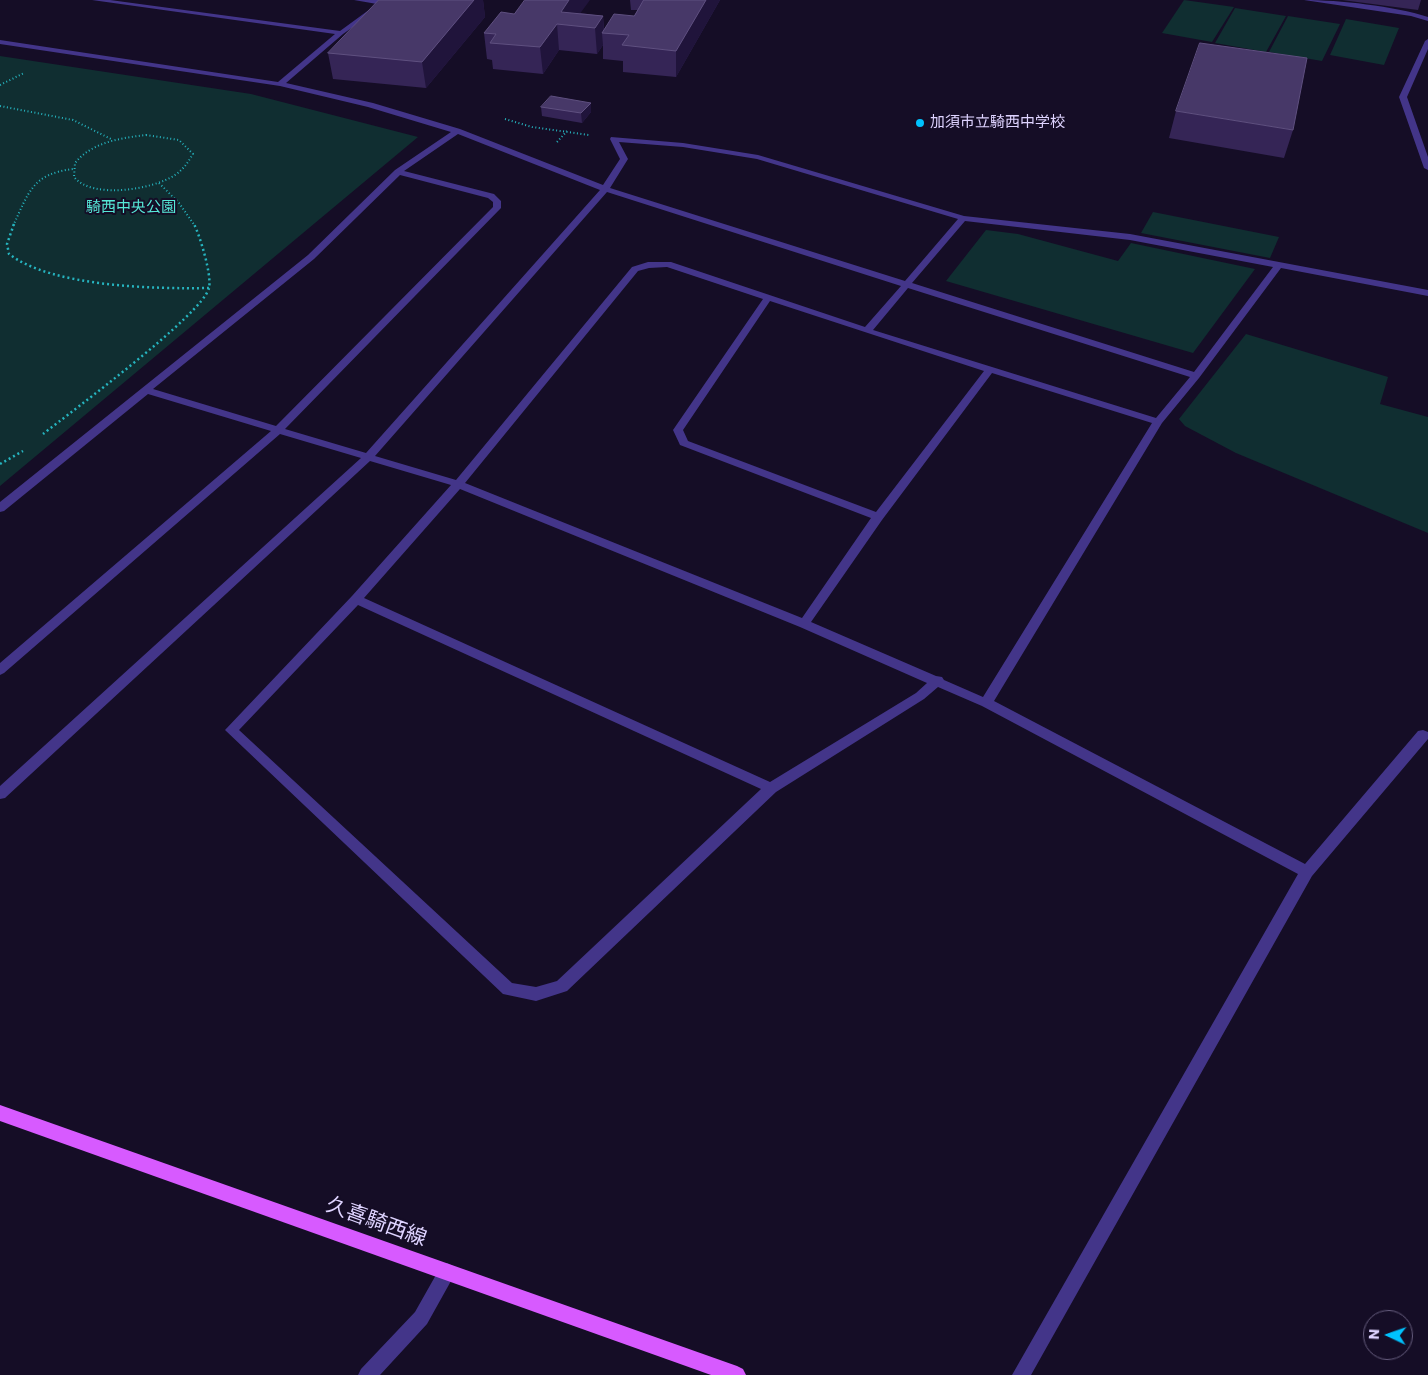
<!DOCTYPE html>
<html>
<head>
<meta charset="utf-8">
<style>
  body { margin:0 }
  #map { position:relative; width:1428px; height:1375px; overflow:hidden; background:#150d26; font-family:Poppins,sans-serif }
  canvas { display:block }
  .north { position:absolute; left:1363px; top:1310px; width:50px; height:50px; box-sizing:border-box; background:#150d26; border:1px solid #655c7d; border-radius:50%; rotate:273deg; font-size:14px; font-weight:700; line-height:20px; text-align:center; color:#ded3ff }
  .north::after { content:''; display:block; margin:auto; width:18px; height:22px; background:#00c2fe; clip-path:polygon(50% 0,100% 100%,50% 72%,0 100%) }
</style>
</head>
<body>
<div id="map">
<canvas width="1428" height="1375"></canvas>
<div class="north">N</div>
</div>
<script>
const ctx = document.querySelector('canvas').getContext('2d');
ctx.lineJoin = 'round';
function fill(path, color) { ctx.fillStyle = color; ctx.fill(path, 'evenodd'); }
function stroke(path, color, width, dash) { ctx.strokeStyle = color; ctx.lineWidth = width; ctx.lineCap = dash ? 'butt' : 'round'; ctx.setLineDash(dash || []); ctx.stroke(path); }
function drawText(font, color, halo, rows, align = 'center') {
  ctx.font = font + ' Poppins,"Noto Sans JP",sans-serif'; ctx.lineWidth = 4; ctx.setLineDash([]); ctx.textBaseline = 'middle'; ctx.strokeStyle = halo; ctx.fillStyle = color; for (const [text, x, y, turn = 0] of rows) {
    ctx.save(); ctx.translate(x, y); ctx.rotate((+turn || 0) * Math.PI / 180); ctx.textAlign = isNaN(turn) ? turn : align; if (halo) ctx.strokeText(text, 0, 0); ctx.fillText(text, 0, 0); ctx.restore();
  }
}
fill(new Path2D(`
  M1184,0l50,7 -22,35 -50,-9z
  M1235,8l51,8 -20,36 -51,-9z
  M1288,16l52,8 -18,37 -53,-9z
  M1346,19l53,9 -15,37 -54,-10z
  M0,56l251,38 167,43 -418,349z
  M1153,212l126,25 -9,21 -129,-25z
  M986,230l32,4 100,27 13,-18 124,26 -62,84 -247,-72z
  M1246,334l142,43 -8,27 48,13v116l-192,-80 -51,-27 -6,-7z`), '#102e31');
stroke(new Path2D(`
  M0,85l24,-12
  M0,106l73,14 40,20
  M505,119l27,8 57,8
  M146,135l33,5 14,14c-5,8 -9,15 -18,21 -21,14 -82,25 -101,2l1,-14c17,-21 46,-25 71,-28z
  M557,142l10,-11
  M159,183l20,20 16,23
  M13,226c16,-34 19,-52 60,-57`), '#26b4bf', 2, [1, 2.5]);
stroke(new Path2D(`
  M14,224l-7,20 2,10c43,33 146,35 200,34
  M43,434c28,-22 160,-120 166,-146 3,-13 -9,-52 -15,-64
  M0,464l23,-13`), '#26b4bf', 2.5, [2, 3]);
fill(new Path2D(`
  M92,0h18l230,31 37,-27 -23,-4h37l-48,34 -57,49 87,20 87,26 143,56 17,-26 -10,-20 1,-2 72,6 75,12 206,61 166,18 298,56v6l-147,-28 -82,110 -37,45 -168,278 311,163 113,-133 5,-1 5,2v7l-116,137 -281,499h-19l286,-501 -316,-168 -44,-19 -14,12 -148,93 -209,199 -31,10 -33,-7 -278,-264 127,-134 99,-111 -81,-24 -365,337 -5,1v-13l361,-328 -81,-24 -276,239 -4,2v-12l271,-232 -123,-37 -144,117 -4,1v-10l308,-247 87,-85 56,-38 -83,-25 -88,-21 -280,-42v-4l278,42 57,-48zM458,134l142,56 -234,263 -81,-24 216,-221v-7l-7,-7 -90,-23zM619,142l64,5 74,12 201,60 -53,62 -295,-93 18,-29zM400,175l88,23 5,4v5l-217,219 -123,-37 161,-130zM607,192l294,94 -36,41 -194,-65h-23l-16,5 -176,213 -81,-24zM965,221l165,19 143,27 -79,105 -282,-89zM667,267l96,32 -90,131 7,15 191,73 -69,100 -337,-135 173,-212 11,-3zM908,288l282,89 -34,41 -283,-88zM770,301l214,70 -108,141 -188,-71 -5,-11zM992,373l160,50 -169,274 -39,-17 -2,-3 -6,-1 -125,-54 71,-102zM460,489l340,138 127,56 -11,10 -146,89 -406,-184zM358,605l403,184 -204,192 -21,6 -24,-4 -273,-253z
  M1304,0c35,0 90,6 124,17v4l-17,-5z
  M1428,39v10l-21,48 21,60v13l-4,-2 -25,-71 26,-56z
  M447,1263l6,3 3,6 -29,52 -47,51h-22l3,-6 54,-57 26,-46z`), '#433589');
fill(new Path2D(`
  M0,1105l737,261 6,3 3,6h-35l-711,-254z`), '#d75aff');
fill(new Path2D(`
  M379,0h104l2,17 -59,71 -93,-9 -5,-26z
  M630,0h90l-44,77 -53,-5v-11l-20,-2v-14l-6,9 -38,-4 -16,24 -50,-5 -1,-9 -5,-1 -3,-26 30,-19 66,-1 23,3 1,13 30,-13 4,-6h-7z
  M1342,0h80h-1l-3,10z
  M591,103v9l-9,11 -40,-7 -1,-9z
  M1176,111l117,19 -9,28 -115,-20z`), '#352556');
fill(new Path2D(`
  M474,0h9l2,17 -59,71 -4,-26z
  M569,0h21l-19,26 -10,-14z
  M706,0h14l-44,77v-26z
  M603,16l1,17h-2l1,12 -6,9 -2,-26z
  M557,24l2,26 -16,24 -3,-27z
  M591,103v9l-9,11 -1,-10z`), '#20143b');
const building = new Path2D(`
  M379,0h95l-52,62 -94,-9z
  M525,0h44l-8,12 42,4 -8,12 -38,-4 -17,23 -50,-4 6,-9 -12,-1 17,-21 13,2z
  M644,0h62l-30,51 -54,-6 7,-10 -27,-2 12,-19 20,2z
  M1200,43l107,15 -14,72 -117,-19z
  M551,96l40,7 -10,10 -40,-6z`);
fill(building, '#473868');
stroke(building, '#5f5080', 1);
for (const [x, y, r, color] of [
  [920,123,5,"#00c2fe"]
]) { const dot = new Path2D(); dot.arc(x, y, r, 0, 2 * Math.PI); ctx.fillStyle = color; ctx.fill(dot); stroke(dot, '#150d26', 2); }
drawText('15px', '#ded3ff', '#150d26', [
  ["加須市立騎西中学校",930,123]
], 'left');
drawText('15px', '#56e8d7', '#150d26', [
  ["騎西中央公園",131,208]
]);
drawText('21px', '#ded3ff', '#150d26', [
  ["久喜騎西線",376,1223,20]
]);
</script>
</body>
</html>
